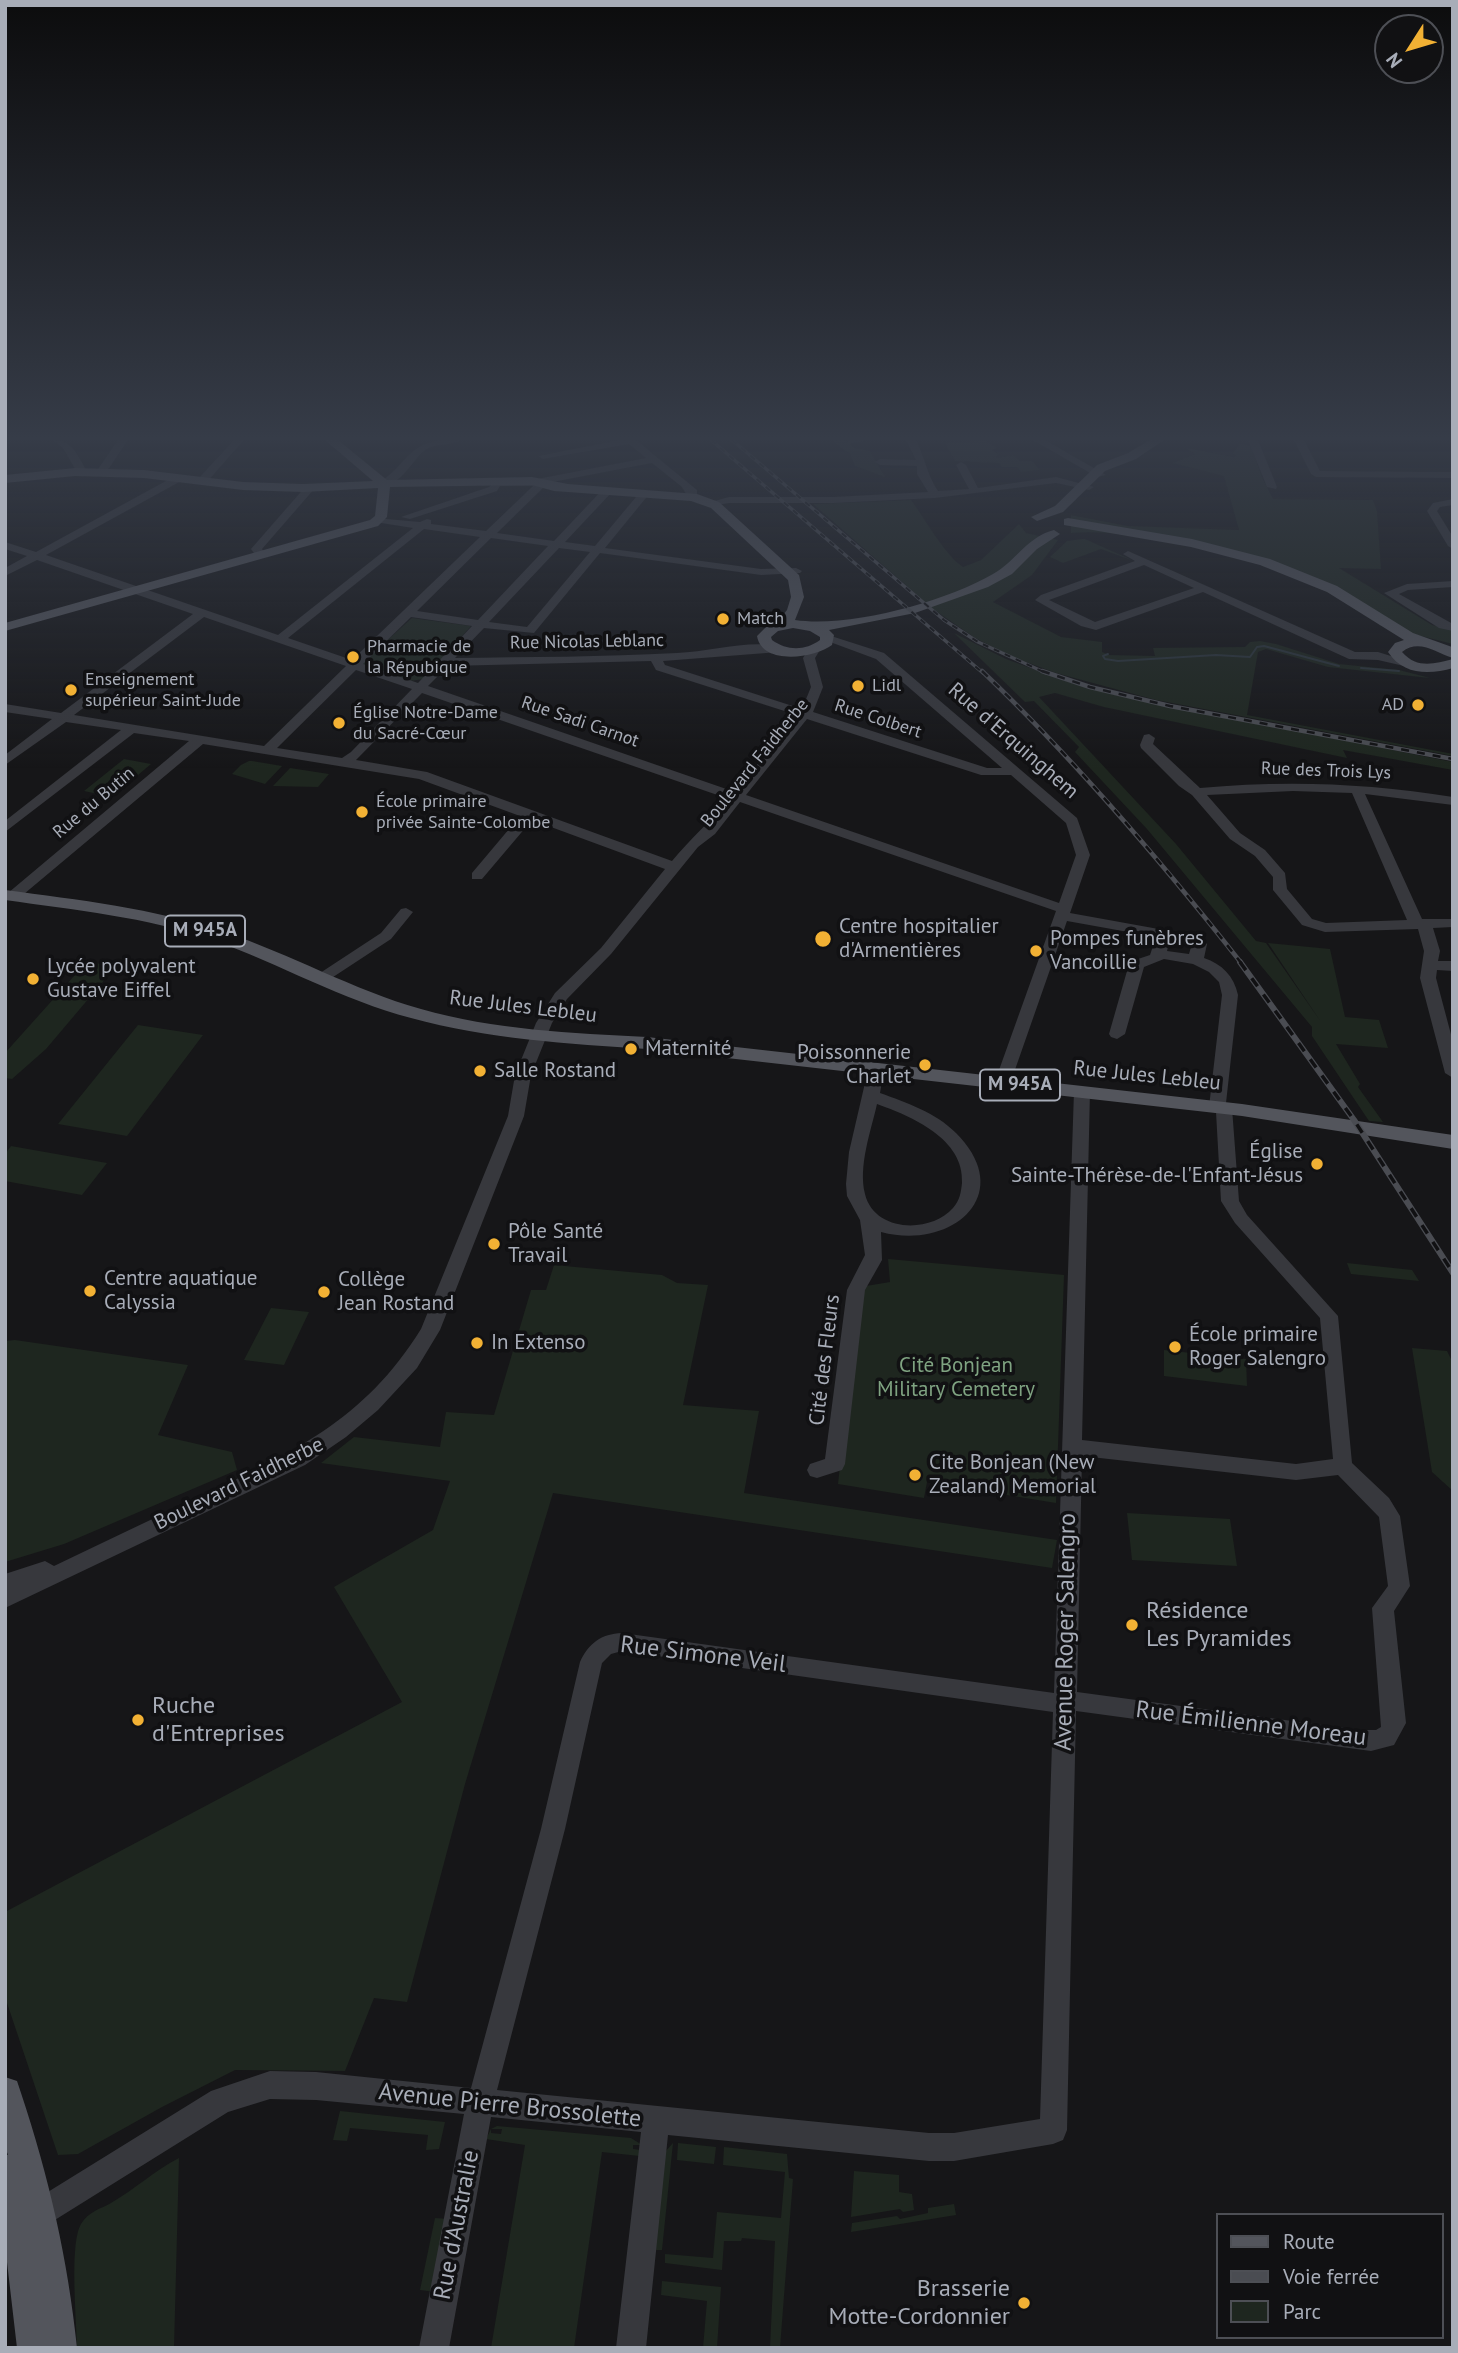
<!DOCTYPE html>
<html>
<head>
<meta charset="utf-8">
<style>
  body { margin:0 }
  #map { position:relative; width:1458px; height:2353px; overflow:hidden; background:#161618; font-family:"PT Sans",sans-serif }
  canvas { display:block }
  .frame { position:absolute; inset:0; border:7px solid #a8adb8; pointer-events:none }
  .legend { position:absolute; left:1216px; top:2213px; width:228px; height:126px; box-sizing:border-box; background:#111113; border:2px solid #4d4f55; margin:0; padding:9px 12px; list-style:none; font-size:21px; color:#a8adb8 }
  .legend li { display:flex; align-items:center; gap:14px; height:35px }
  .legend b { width:35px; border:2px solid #4d4f55 }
  .north { position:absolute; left:1374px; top:14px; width:70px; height:70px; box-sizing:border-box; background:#111113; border:2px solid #4d4f55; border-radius:50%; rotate:233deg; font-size:19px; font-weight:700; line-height:28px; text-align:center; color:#a8adb8 }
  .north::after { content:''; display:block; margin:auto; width:24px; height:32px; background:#f2b134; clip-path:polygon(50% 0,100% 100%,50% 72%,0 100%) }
</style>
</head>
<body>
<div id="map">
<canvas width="1458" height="2353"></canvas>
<div class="frame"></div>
<ul class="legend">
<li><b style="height:9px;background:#53555c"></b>Route</li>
<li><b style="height:9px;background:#4a4c52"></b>Voie ferrée</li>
<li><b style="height:19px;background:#1e261f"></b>Parc</li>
</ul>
<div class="north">N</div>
</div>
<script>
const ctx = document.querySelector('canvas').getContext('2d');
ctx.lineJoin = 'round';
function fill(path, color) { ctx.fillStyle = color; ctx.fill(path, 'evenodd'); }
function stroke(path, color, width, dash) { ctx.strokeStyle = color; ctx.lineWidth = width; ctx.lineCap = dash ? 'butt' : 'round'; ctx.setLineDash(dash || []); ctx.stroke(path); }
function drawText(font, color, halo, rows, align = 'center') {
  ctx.font = font + ' "PT Sans",sans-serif'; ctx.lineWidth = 7; ctx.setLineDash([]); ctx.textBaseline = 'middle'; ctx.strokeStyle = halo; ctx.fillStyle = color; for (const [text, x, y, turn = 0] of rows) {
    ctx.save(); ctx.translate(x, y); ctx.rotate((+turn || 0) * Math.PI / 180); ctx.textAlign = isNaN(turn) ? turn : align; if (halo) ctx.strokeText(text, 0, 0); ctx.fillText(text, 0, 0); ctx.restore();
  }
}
fill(new Path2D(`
  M831,440h13l10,8 16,3 15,26 -30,-11 -5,-12z
  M986,441l11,7 -5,2 8,5 -4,1v2l17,-3 7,6h12l8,9 -19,2 -4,-5h-15l-3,-4 -44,-2 -10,-18z
  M1240,444l11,2 11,31 11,22 100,1 4,11 4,58 -42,-1 93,57 21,5v14l-44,-11 -14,-9 -14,2c-61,-48 -139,-70 -214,-84 -32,-6 -64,-12 -96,-9v-18l56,11 112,4 -15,-54 -51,-13 22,-9 -9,-6 48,9 2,-2 -4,-1z
  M911,500c15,20 33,54 52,67l18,-7 38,-36 7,9 32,7 -26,35 -39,27 68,35 41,5v10l7,3 46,1 -2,-8 92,-1 5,-5 10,-1 16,3 63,20 60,6 31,8 -102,-11 -62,-18 -8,3 -11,63 206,39v2l-297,-56 -100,-27 -41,-15 -40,-20 -42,-29 -120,-105z
  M1082,539h3l49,22 -33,-12 -38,14 -13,-6 17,-16z
  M412,618l59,8 -47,53 -14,2 -47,-16 -1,-2z
  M954,633l52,26 68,25 41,11 338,67v8l-110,-20 4,8 -243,-51 -49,-14 -16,4 137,147 80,97 10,2 55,79 -53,-79 62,6 15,68 34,3 9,28 -52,-4 24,40 -2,3 25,35 -14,-1 -57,-85v-9l-165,-198 -72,-77 4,-5 -45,-46 -9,1z
  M124,759l27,5 -39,33 -28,-6z
  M249,761h3l30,5 -17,18 -33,-10 9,-9z
  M290,768l39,6 -11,13 -45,-1z
  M94,963l15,2 3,6 -66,78 -34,30 -7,-1v-25l78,-87z
  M138,1025l65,10 -76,101 -69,-12z
  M11,1146l96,17 -25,32 -77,-14v-27z
  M888,1259l176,16 -8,228 -129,-21 -3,16 -86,-14 22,-197 30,-5z
  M1347,1263l65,7 7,11 -68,-7z
  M554,1265l108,10 15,8 31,2 -25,120 76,6 -15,82 313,47 -5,28 -499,-75 -88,291 -58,218 -33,-4 -29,73 -110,-1 -73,37 -84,47 -20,1 -53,-158v-85l397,-210 -68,-115 99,-57 17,-49 -129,-18 33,-26 86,10 6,-35 48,3 37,-125h15z
  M271,1308l38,4 -25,53 -40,-5z
  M15,1340l173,25 -30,70 74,17 5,18 -173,74 -59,18v-221z
  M1412,1348l35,3 6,12v128l-21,-19z
  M1164,1350l82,9 1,27 -83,-10z
  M1127,1513l103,6 7,47 -105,-6z
  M340,2111l105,11 -6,27 -13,1 2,-15 -78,-7 -3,13 -14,-1z
  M497,2126l134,12 11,7h-9v4l8,1 -1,6 -38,-4 -28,196h-83l34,-203 -39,-6 5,-10v4l10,1 1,-5h-11z
  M673,2143l-11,107h-10l12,-97z
  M678,2143l38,4 -2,17 -37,-4z
  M724,2147l63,7 2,24 4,1 -13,169h-10l5,-107 -33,-3 -1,3h-17l-2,29 -57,-7v-9l48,4 4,-46 64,6 4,-46 -62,-7z
  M179,2158l-5,190h-97c0,-27 -8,-103 4,-124 7,-12 19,-15 30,-21 24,-14 43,-32 68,-45z
  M854,2171l45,4v17l13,2 2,16 -11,2 -3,-3 -49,8z
  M954,2204l2,11 -105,17 1,-9 45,-7 3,3 28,-6v-5z
  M435,2218l14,1 -14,73 -15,-2z
  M662,2281l59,6 -4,61h-14l4,-47 -46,-6z`), '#1e261f');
stroke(new Path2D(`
  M1108,654l-5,2 2,3 13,2 98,-6 34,2 7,-10 7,-1 75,20
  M1361,668l38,3`), '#2c353c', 2);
fill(new Path2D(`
  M53,440c20,0 25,16 34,32l-1,2h-8l-15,-26z
  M118,440h10l-23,34h-8l-1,-2z
  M234,440h10l-38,43h-8v-4z
  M440,440h22c-11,6 -29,3 -38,11 -13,11 -24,36 -44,35v-4c27,-18 26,-36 60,-42z
  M620,440h16l61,50v9h-8l-7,-12 -30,-24 -110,21 1,4 -46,45 57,8 50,-53h8v4l-47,50 30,4 46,-55 4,-1 5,3 -45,55 156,21 35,-1 6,3 -2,2 -39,2 -161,-22 -66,80 -50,-5 -29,30c74,-1 148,-1 222,-5 33,-1 69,-13 102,-7v6l-116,9 2,4 137,44 9,-22 -8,-29 7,-11 4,-1 6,4 -5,8 8,29 -10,25 174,56h15l-126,-109 -54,-20 6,-4 56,18 193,165 13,37 -20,58 94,17 7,4 33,7 3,3 -3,14c18,6 30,18 34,37l-12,108 6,5 7,93 8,14 91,101 14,147 37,35 11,18 10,70 -16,25 12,112 -12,22 -23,6 -295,-40 -9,419 -4,10 -10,4 -99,17h-25l-261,-26 -22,213h-30l25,-216 -150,-15 -42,231h-30l45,-234 -148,-14 -46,-1 -42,13 -186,116 -10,4 -10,-4 -4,-10 4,-10 189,-117 59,-20 46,1 155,16 70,-259 39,-167c9,-19 21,-28 42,-29l432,60 20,-602 2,-4h12l2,4 -8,349 214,24 37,-5 -13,-141 -85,-95 -14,-22 -5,-89 -7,-5 13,-112 -3,-13 -10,-10 -16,-8 -29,-5 -20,8 -19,67 -8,5 -6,-2 -2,-3 20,-70 3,-3 18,-6 6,-18 -89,-16 -57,163 -2,4h-12l-2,-4 62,-173 -316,-109 -25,32 -17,13 -87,107 -44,45 -15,24 -21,52 -7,41 -84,214 -23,38 -39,42 -32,27 -41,28 -300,143v-34l40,-13 9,5c48,-23 96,-46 145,-69 93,-44 165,-76 222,-168l87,-213 7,-41 21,-52 19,-30 46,-45 64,-79 -133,-49 -50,59h-10v-6l48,-57 -101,-37 -216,-35 -185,155h-10l-2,-3 2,-3 181,-152 -55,-8 -129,99v-11l116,-91 -55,-8 -61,43v-10l47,-36 -47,-7v-8l56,9 132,-99 -156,-54 -32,16v-8l22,-12 -22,-7v-7l31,10 139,-76h8v4l-137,75 232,80 135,-107 -38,-6v-4l45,4 7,-3 4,1v4l55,7 47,-45h-33l-3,5 -87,28 -9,-2 88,-30 8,-7h35l114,-22 -17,-14 -86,15 -5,-3zM424,529l56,8 -128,123 -64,-22zM491,538l57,8 -70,74 -61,-9zM559,548l31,4 -63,75 -38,-5zM204,617l142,49 -82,80 -190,-31zM411,617l61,9 -54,57 -55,-19zM651,661l5,9 141,45 -62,77 -307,-106 20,-20zM356,670l56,19 -61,63 -9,6 -65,-10zM422,693l307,106c-18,22 -39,40 -57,62l-245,-89 -71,-12zM807,719l174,56h30l55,48 10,32 -17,48 -313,-108zM1169,943l22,4 -2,7 -22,-3zM1082,1456l214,24 42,-5 41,42 9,69 -16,22 9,119 -5,3h-17l-282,-38zM622,1651l431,61 -13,407 -86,14h-25l-432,-43 68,-261 37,-166 9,-9z
  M848,440h20l-20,4z
  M906,440h10c9,18 11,35 22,51l31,-2 -13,-24 5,-3 5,3 12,23 78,-11 38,10 -5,3 -33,-7 -121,15 -101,5h-105l-17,3 -5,-3 22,-6h105l94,-5 -11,-18v-8l-37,-1 -5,-3 5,-3 36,1z
  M1033,440h12l61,35 -9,2z
  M1248,440h10l19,47 -1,2 -9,-2z
  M1294,440h10l16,31 133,1v6l-137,-1 -5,-3z
  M306,486l9,2 -53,61 4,6 -1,2h-8l-6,-8z
  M1453,499v6l-13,2 -3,4 16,26v12l-5,-3 -21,-35 6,-8z
  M1128,551l227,101h23l32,10 -6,4 -26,-6 -29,-1 -146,-67 -107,38 -15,-4 -46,-26 6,-5 94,-34 -12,-7zM1144,565l50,23 -99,34 -46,-22z
  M1453,581v6l-45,3 -9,4 54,30v7l-14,-3 -55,-35 23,-9z
  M1149,734l6,4 -2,6 47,44c85,-8 168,-5 253,9v8l-88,-11 57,125h31v8l-20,1 7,23 -2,10h15v10l-16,-1 -1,8 17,64v36l-8,-5 -25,-95 4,-27 -6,-22 -93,3 -23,-7 -29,-35v-13l-18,-21 -25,-17 -38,-44 -13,-9 -38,-38 -1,-3 4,-10zM1293,791l59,2 55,127 -81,3 -14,-4 -25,-30 -2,-16 -20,-23 -25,-17 -33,-38z
  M406,908l7,4 -22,27 -64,42h-10l-3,-3 3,-3 64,-42 20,-24z
  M876,1065l8,5 -4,23c27,10 55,19 76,40 62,62 -5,118 -75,99l1,28 -17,30 -20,174 -3,6 -25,8 -7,-2 -3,-6 3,-6 15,-5 22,-169 18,-35 -5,-35 -13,-24 -1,-12 3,-32 19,-82zM877,1104c34,12 88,35 85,79 -1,9 -2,17 -9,25 -23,26 -79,24 -88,-14 -7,-28 6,-63 12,-90z`), '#37383d');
fill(new Path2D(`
  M325,440h13l49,40 145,-3 36,7 129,10 22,8 80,73 5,22 -9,23c54,8 150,-18 198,-46 23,-13 34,-37 61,-44l6,4 -23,15 -25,25 -24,13 -73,26 -86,17 5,5 -2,10c-17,13 -70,21 -75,-9l12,-12 8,-2 10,-12 4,-13 -3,-17 -77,-72 -20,-7 -137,-10 -22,-6 -142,2 -3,30 -9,9 -373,105v-8l365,-103 5,-4 3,-28 -75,4 -60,-2 -99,-12 -69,-2 -70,7v-8l70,-7 69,2 99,12 60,2 70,-3zM793,628l17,3 10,6v3c-15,11 -33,11 -48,0l-1,-3 7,-6z
  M1150,440h14l-28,19 -31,12 -42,41 -26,9 -6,-4 24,-11 42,-41 31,-12z
  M1068,518l124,21 78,20 67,27 76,47 39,14 1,11c-17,-5 -34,-20 -51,-6 15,17 32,12 51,7v9c-24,7 -50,7 -65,-16l7,-9 9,-3 -77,-48 -67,-27 -69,-18 -127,-22v-6z
  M5,890c74,10 148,18 219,42 67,22 129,58 197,77 73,21 151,24 226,28l595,67 211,31v14l-211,-33 -595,-67c-79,-5 -159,-10 -236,-31 -69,-18 -131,-54 -198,-78 -67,-23 -138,-30 -208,-40z
  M5,2077l12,4 4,12c28,84 47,167 56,255h-60l-12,-103v-91l3,1 -3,-8z`), '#53555c');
const railFar2 = new Path2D(`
  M711,440l272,233
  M732,440l212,180 34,22 68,31`);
const railFar1 = new Path2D(`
  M982,671c94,90 179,190 260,293
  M1042,671l48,16 80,19 283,53`);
const rail = new Path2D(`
  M1240,962l114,158 99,153`);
stroke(railFar2, '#4a4c52', 3.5);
stroke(railFar1, '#4a4c52', 4.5);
stroke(rail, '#4a4c52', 6);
stroke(railFar2, '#111113', 2, [6]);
stroke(railFar1, '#111113', 2.5, [8]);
stroke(rail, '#111113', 3.5, [10]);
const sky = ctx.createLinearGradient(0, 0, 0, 769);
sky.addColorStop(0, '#0c0c0d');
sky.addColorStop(0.57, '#363c48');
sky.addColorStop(1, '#363c4800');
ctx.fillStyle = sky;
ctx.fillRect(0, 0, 1458, 769);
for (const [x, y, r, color] of [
  [723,619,7,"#f2b134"],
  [353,657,7,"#f2b134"],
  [858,686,7,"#f2b134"],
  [71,690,7,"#f2b134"],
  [1418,705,7,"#f2b134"],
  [339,723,7,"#f2b134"],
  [362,812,7,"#f2b134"],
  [823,939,9,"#f2b134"],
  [1036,951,7,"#f2b134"],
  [33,979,7,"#f2b134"],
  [631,1049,7,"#f2b134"],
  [925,1065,7,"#f2b134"],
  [480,1071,7,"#f2b134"],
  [1317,1164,7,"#f2b134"],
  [494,1244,7,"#f2b134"],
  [90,1291,7,"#f2b134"],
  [324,1292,7,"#f2b134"],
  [477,1343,7,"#f2b134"],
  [1175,1347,7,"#f2b134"],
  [915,1475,7,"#f2b134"],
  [1132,1625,7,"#f2b134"],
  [138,1720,7,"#f2b134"],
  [1024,2303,7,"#f2b134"]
]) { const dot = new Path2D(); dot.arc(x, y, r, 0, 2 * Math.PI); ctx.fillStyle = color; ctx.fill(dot); stroke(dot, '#111113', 2.5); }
drawText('18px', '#a8adb8', '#111113', [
  ["Match",737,619],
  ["Pharmacie de",367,647],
  ["la Répubique",367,668],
  ["Enseignement",85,680],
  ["supérieur Saint-Jude",85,701],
  ["Lidl",872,686],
  ["AD",1404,705,"right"],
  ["Église Notre-Dame",353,713],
  ["du Sacré-Cœur",353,734],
  ["École primaire",376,802],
  ["privée Sainte-Colombe",376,823]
], 'left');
drawText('18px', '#a8adb8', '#111113', [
  ["Rue Nicolas Leblanc",587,642,-1],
  ["Rue Colbert",878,719,18],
  ["Rue Sadi Carnot",580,722,19],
  ["Boulevard Faidherbe",755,763,-51],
  ["Rue des Trois Lys",1326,771,2],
  ["Rue du Butin",94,803,-40]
]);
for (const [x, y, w] of [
  [205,931,80],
  [1020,1085,80]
]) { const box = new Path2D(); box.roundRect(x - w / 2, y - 15.5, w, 31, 5); ctx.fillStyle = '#111113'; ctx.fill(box); stroke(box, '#a8adb8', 2); }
drawText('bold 19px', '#a8adb8', null, [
  ["M 945A",205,931],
  ["M 945A",1020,1085]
]);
drawText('21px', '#a8adb8', '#111113', [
  ["Rue d'Erquinghem",1013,741,41],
  ["Rue Jules Lebleu",523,1007,7],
  ["Rue Jules Lebleu",1147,1076,6],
  ["Cité des Fleurs",825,1360,-83],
  ["Boulevard Faidherbe",239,1484,-26]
]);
drawText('21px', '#a8adb8', '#111113', [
  ["Centre hospitalier",839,927],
  ["d'Armentières",839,951],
  ["Pompes funèbres",1050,939],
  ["Vancoillie",1050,963],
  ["Lycée polyvalent",47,967],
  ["Gustave Eiffel",47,991],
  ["Maternité",645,1049],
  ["Poissonnerie",911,1053,"right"],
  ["Charlet",911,1077,"right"],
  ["Salle Rostand",494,1071],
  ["Église",1303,1152,"right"],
  ["Sainte-Thérèse-de-l'Enfant-Jésus",1303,1176,"right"],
  ["Pôle Santé",508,1232],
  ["Travail",508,1256],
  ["Centre aquatique",104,1279],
  ["Calyssia",104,1303],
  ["Collège",338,1280],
  ["Jean Rostand",338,1304],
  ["École primaire",1189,1335],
  ["Roger Salengro",1189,1359],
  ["In Extenso",491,1343],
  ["Cite Bonjean (New",929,1463],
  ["Zealand) Memorial",929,1487]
], 'left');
drawText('21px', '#7fa381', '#111113', [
  ["Cité Bonjean",956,1366],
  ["Military Cemetery",956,1390]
]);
drawText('24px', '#a8adb8', '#111113', [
  ["Résidence",1146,1611],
  ["Les Pyramides",1146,1639],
  ["Ruche",152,1706],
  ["d'Entreprises",152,1734],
  ["Brasserie",1010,2289,"right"],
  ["Motte-Cordonnier",1010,2317,"right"]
], 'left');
drawText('24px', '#a8adb8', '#111113', [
  ["Avenue Roger Salengro",1066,1632,-89],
  ["Rue Simone Veil",703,1655,7],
  ["Rue Émilienne Moreau",1251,1724,7],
  ["Avenue Pierre Brossolette",510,2106,6],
  ["Rue d'Australie",457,2225,-79]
]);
</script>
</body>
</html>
